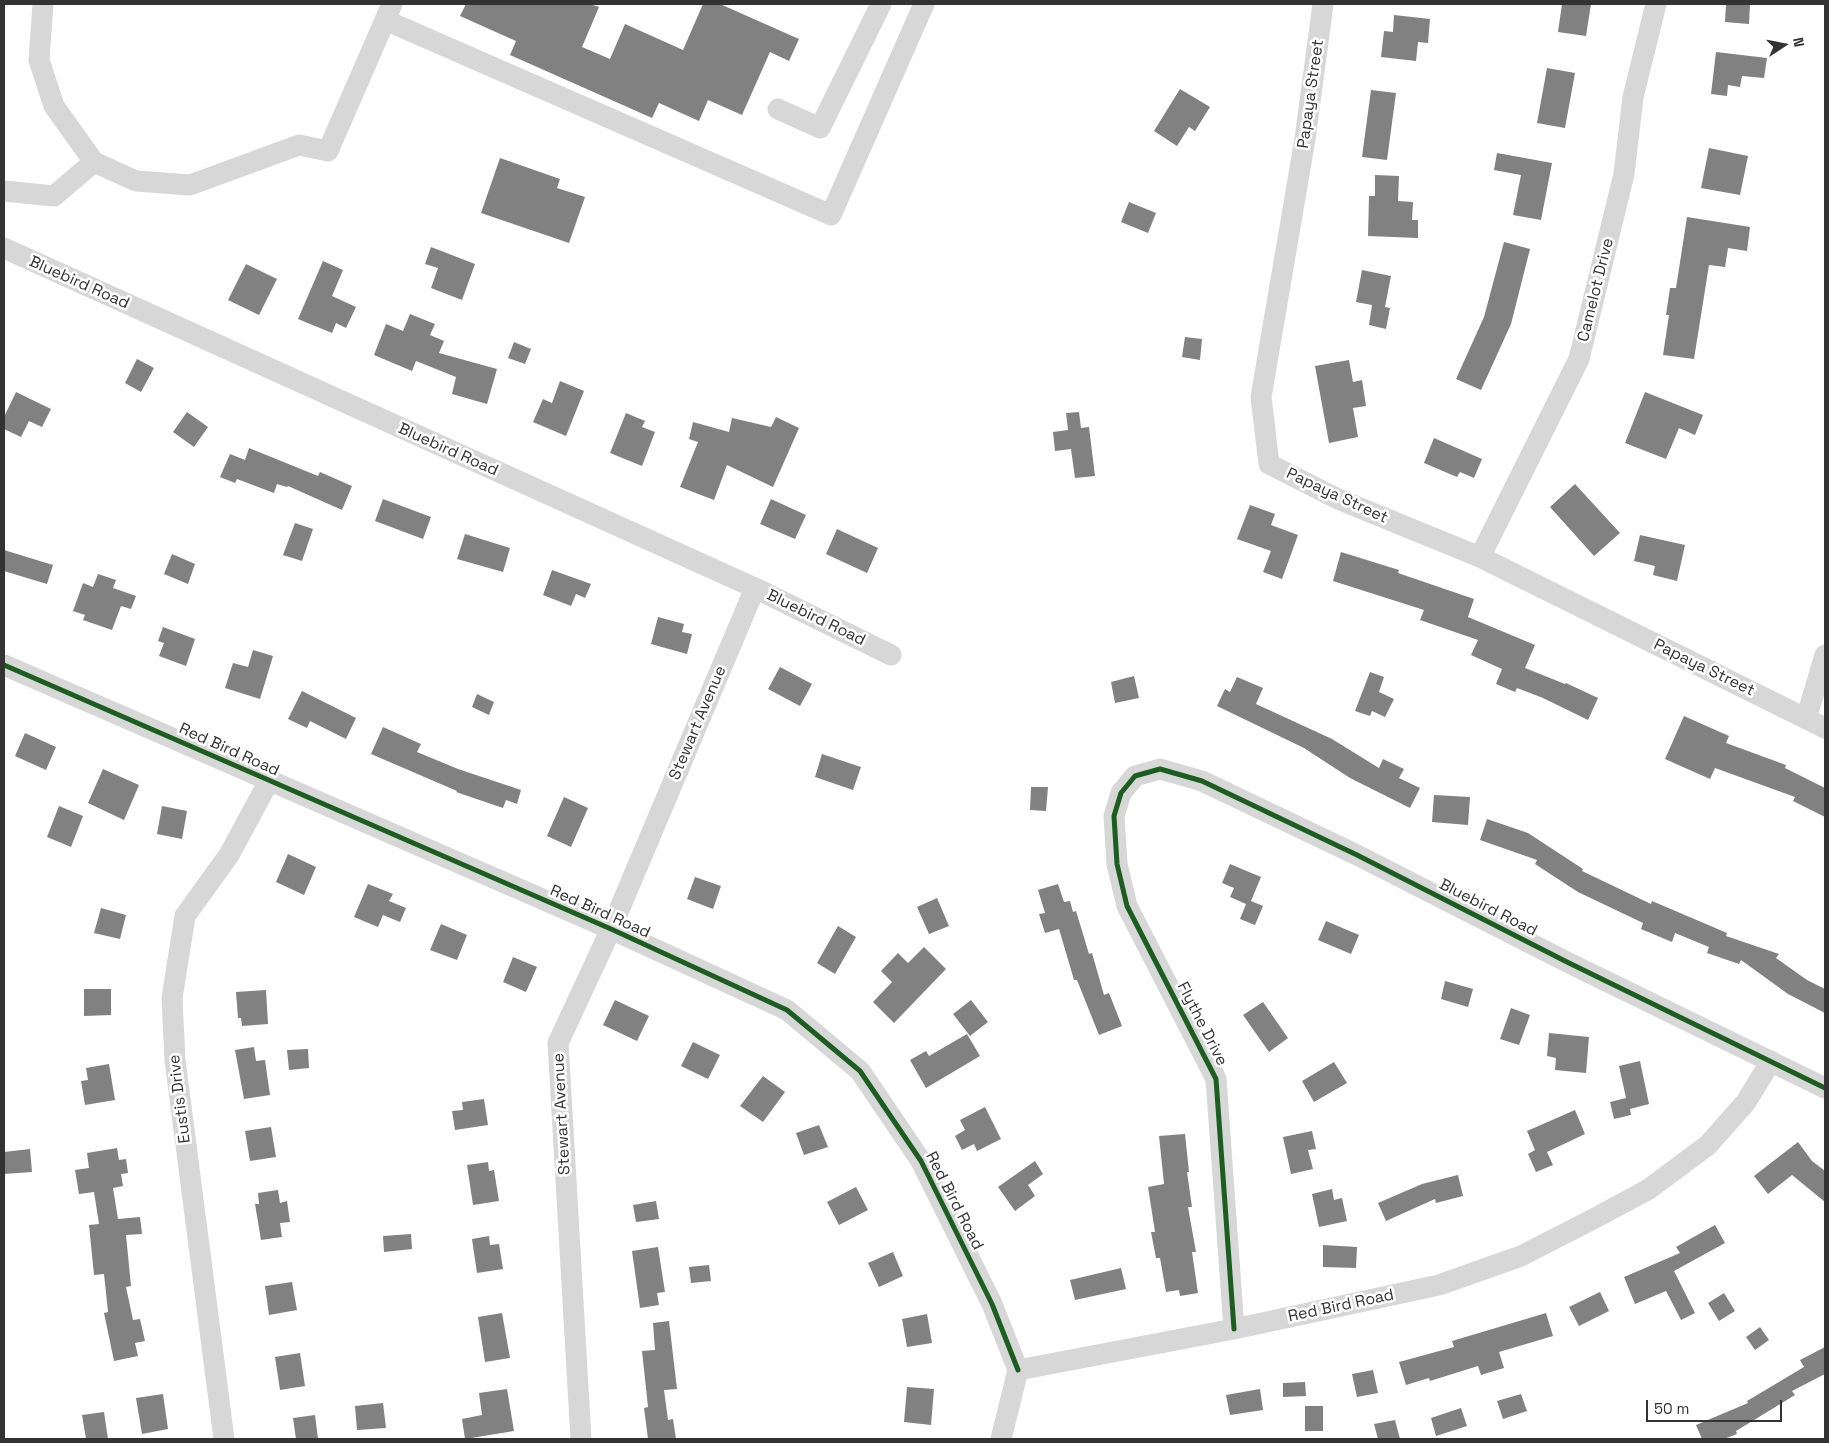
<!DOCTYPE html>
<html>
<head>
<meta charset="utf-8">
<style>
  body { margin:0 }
  #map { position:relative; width:1829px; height:1443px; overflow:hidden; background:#fff; font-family:"Space Grotesk",sans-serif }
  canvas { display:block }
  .frame { position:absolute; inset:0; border:5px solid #333; pointer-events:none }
  .north { position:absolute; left:1759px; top:20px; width:50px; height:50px; -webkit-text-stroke:4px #fff; paint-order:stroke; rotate:79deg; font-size:14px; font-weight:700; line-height:20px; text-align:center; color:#333 }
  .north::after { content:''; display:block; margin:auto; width:18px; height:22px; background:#333; clip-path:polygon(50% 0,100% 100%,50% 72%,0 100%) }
  .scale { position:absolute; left:1646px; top:1400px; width:136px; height:22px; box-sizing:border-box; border:2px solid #333; border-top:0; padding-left:6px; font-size:15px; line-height:18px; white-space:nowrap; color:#333; -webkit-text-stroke:4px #fff; paint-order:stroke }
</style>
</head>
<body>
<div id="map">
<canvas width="1829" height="1443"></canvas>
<div class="frame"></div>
<div class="north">N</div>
<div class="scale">50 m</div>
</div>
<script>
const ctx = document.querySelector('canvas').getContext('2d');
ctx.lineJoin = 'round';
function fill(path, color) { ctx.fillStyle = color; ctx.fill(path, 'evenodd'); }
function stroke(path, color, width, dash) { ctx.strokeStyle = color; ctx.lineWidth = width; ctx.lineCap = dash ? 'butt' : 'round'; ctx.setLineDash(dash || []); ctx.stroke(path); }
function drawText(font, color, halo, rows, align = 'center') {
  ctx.font = font + ' "Space Grotesk",sans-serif'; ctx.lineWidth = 5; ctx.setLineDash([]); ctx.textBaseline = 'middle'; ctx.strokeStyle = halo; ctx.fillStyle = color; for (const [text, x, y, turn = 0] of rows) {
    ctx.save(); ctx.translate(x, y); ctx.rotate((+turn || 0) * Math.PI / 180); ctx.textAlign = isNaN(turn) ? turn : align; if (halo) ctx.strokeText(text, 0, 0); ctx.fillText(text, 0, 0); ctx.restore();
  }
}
fill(new Path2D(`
  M466,4h124l9,3 -17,40 28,12 15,-35 58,26 20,-46h17l79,35 -10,22 -19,-9 -28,63 -34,-15 -9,21 -40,-18 -7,15 -142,-63 6,-14 -56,-25z
  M1562,4h29l-5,32 -28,-4z
  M1726,4h24l-1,20 -24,-2z
  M1394,15l36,4 -2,24 -10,-1 -2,19 -35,-4 3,-26 9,1z
  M1716,52l51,6 -3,20 -22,-2 -2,11 -12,-2 -1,11 -16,-2z
  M1547,68l28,5 -10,55 -28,-5z
  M1180,89l30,18 -15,24 -6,-4 -12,19 -23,-15z
  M1371,90l25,3 -9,67 -25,-3z
  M1709,148l39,8 -8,39 -39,-7z
  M1497,153l55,10 -11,57 -28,-5 8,-40 -27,-5z
  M500,158l60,21 -3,9 28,9 -16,46 -88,-30z
  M1375,175l24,1 -1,25 15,1 -1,18h6v18l-50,-2 1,-40h6z
  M1129,202l27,11 -8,20 -27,-11z
  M1687,217l63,10 -3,24 -19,-3 -3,19 -16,-2 -15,94 -31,-4 6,-40h-3l4,-27h6z
  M1504,242l26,7 -19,75 -30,66 -25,-11 28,-62z
  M431,247l44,17 -13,36 -31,-12 7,-20 -13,-4z
  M323,261l20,9 -11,26 24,11 -10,21 -10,-5 -4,10 -34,-14z
  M246,264l31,15 -18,36 -31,-15z
  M1362,270l29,6 -6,31 5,1 -4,21 -17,-4 3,-20 -16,-3z
  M410,314l25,10 -5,11 14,6 -5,12 58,16 -10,35 -35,-10 4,-17 -40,-16 -4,10 -38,-16 12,-31 17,7z
  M1185,337l17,2 -2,21 -18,-3z
  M514,342l17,7 -6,15 -17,-6z
  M137,359l17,9 -13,24 -16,-9z
  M1349,360l4,22 9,-2 4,26 -13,2 5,29 -29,6 -14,-77z
  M560,381l24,10 -18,45 -33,-14 10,-23 9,4z
  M16,392l35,17 -9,18 -13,-6 -8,16 -17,-8v-12z
  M1645,392l58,23 -8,20 -16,-7 -13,31 -41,-16z
  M187,412l21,15 -14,20 -21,-15z
  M1079,412l2,16 8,-1 6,49 -20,2 -4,-29 -16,2 -2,-19 15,-2 -2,-17z
  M626,413l19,8 -3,6 13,5 -13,34 -32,-13z
  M776,417l23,11 -26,59 -46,-22 -13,35 -34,-13 18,-45 -9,-3 4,-17 36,10 3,-14 39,9z
  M1434,438l48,21 -8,19 -14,-6 -3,5 -33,-14z
  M249,448l69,28 2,-4 32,14 -10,24 -54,-24 -1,1 -10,-3 -3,9 -37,-14 -2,4 -15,-6 10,-23 15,6z
  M1575,484l45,49 -26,23 -44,-49z
  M383,499l48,18 -8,22 -48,-18z
  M771,499l35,16 -11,24 -35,-15z
  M1250,505l25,9 -4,11 27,10 -16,44 -19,-7 8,-21 -34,-12z
  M295,523l18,6 -11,32 -19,-6z
  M837,529l41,19 -11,25 -41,-19z
  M465,534l45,14 -7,24 -46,-13z
  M1640,535l45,10 -8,36 -24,-6 2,-9 -21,-5z
  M4,550l49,15 -6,19 -43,-13z
  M1341,552l58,18 -1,3 76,26 -6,18 67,28 -10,23 40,16 1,-1 32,15 -10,22 -45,-22 -26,-10 -2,4 -19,-8 6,-15 -31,-14 7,-15 -58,-20 4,-10 -91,-29z
  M172,554l23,10 -7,20 -24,-10z
  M552,570l39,14 -6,14 -9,-4 -5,12 -28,-11z
  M98,574l18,6 -3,8 23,8 -5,13 -10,-3 -9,24 -29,-10 2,-5 -12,-4 10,-28 10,4z
  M658,617l26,7 -2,8 10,2 -5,20 -36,-10z
  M163,627l32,12 -9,27 -27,-10 5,-13 -6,-2z
  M253,650l20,6 -13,43 -35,-11 8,-25 15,4z
  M780,667l32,17 -12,22 -32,-17z
  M1370,672l14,5 -5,15 15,7 -9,18 -13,-6 -2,5 -15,-5z
  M1134,676l5,22 -24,5 -4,-21z
  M1237,677l26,11 -7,16 76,35 47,29 4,-9 21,10 -5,9 21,10 -10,20 -60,-30 -46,-30 -87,-42 8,-17 5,3z
  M302,691l54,27 -10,21 -36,-18 -3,7 -19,-9z
  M477,694l17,8 -5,13 -17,-8z
  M1684,716l45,20 -3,7 60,22 -1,3 40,20v29l-32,-16 2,-4 -80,-29 -5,11 -45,-20z
  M383,727l38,17 -4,8 41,17 63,21 -4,14 -11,-4 -3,8 -47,-16 1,-1 -86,-37z
  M25,733l31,14 -10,23 -31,-14z
  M822,754l39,13 -8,23 -38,-13z
  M103,769l36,16 -15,35 -36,-17z
  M1031,787h17l-2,24 -16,-1z
  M1434,795l36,2 -2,28 -36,-3z
  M564,797l24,11 -17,39 -24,-11z
  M59,806l24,10 -12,31 -24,-10z
  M162,806l25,5 -5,28 -25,-5z
  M1487,819l41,14 55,36 -1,2 69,33 1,-3 75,32 -1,3 53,18 -3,4 31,22 18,9v24l-37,-19 -47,-34 -2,4 -32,-11 2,-6 -34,-14 -3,9 -31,-13 2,-6 -65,-31 -43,-28 2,-4 -57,-20z
  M288,854l28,13 -12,28 -28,-13z
  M1230,864l31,13 -10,24 12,5 -8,19 -15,-6 6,-15 -16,-7 4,-9 -12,-5z
  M695,877l26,9 -8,23 -26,-10z
  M368,884l25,10 -4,7 17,7 -6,14 -17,-7 -5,12 -24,-10z
  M1058,884l6,18 6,-1 3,11 3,-1 13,43 3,-1 12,42 5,-2 13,33 -23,9 -22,-55h-3l-15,-51 -14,4 -6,-19 6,-1 -7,-23z
  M937,898l12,28 -20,8 -12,-27z
  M101,908l25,7 -6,24 -26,-6z
  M1326,921l33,14 -8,19 -33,-14z
  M441,924l26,11 -10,25 -27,-10z
  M838,926l18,11 -21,37 -18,-11z
  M924,947l22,22 -52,54 -21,-21 19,-20 -11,-11 17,-18 10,10z
  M513,957l24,10 -11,25 -23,-10z
  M1445,981l28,8 -5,18 -27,-8z
  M84,989h27v26l-27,1z
  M266,990l2,34 -26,2 -1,-8h-3l-2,-26z
  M615,1000l34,16 -12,25 -34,-16z
  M971,1000l17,22 -18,14 -17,-22z
  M1263,1002l25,36 -19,14 -26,-37z
  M1511,1008l19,7 -11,30 -19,-6z
  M1549,1033l40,4 -3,36 -31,-3 1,-12 -9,-2z
  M967,1034l13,22 -54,32 -16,-28 16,-9 3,5z
  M693,1042l27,13 -12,24 -27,-13z
  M254,1047l2,14 9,-1 5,35 -26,4 -9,-49z
  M308,1049l1,19 -20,2 -2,-20z
  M1640,1061l9,43 -19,5 1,6 -17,4 -4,-17 16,-4 -7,-32z
  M1334,1062l13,21 -33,19 -12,-21z
  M109,1064l6,36 -30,5 -4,-24 7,-1 -2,-12z
  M763,1076l22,16 -22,30 -23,-16z
  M484,1099l4,26 -33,5 -3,-19 11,-1 -1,-8z
  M985,1107l16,32 -24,12 -3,-7 -12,6 -7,-14 10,-6 -5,-10z
  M1575,1110l10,24 -38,18 6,13 -17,7 -8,-18 7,-4 -8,-19z
  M819,1125l9,22 -24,8 -8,-22z
  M271,1127l5,30 -26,4 -5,-30z
  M1312,1131l4,18 -8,1 5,19 -22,5 -8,-37z
  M1185,1134l4,38h-2l5,35h-4l8,45h-4l6,41 -18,3 -1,-6 -13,2 -6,-34h-4l-5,-26h4l-7,-45 16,-3 -5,-48z
  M1798,1142l14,19 13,10v31l-33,-27 -24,19 -14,-18z
  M117,1148l2,12 7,-1 2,14 -7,1 2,12 -10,2 5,31 22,-2 2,17 -16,1 5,51 -5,1 7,33 7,-1 5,22 -10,2 3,13 -24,5 -10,-48 4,-1 -4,-38 -10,1 -5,-50 10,-1 -5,-32 -15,2 -4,-24 14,-2 -2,-15z
  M30,1149l2,23 -28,2v-22z
  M1035,1161l8,13 -15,11 7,11 -20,15 -17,-24z
  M488,1162l1,9 5,-1 5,31 -26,4 -6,-40z
  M1458,1175l5,21 -27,7 -1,-4 -49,22 -8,-18 44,-19z
  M856,1187l12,23 -29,15 -12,-23z
  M1332,1189l2,11 8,-2 5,23 -28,6 -7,-33z
  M278,1190l2,13 7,-2 3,21 -10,1 2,14 -21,3 -6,-36h4l-1,-11z
  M656,1201l3,18 -23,3 -3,-17z
  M1715,1225l10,18 -51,28 21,42 -14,7 -15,-29 -31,13 -11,-27 56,-24 -4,-6z
  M411,1234l1,15 -28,3 -1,-16z
  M489,1236l1,9 9,-1 4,25 -26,4 -5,-34z
  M1323,1245l34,2 -1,21 -33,-1z
  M658,1247l7,45 -8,1 2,12 -19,3 -8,-57z
  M893,1252l10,24 -24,11 -11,-24z
  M709,1265l2,16 -20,2 -2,-16z
  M1121,1268l5,21 -51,11 -5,-20z
  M292,1282l5,28 -28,5 -4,-29z
  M1600,1292l9,19 -30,15 -10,-19z
  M1724,1293l11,18 -16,10 -11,-18z
  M502,1313l8,45 -25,4 -7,-45z
  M1546,1313l7,23 -54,16 5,16 -23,7 -3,-9 -48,15 -1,-3 -23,7 -7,-23 55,-15 -2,-6z
  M927,1314l5,29 -25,4 -5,-28z
  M669,1321l8,68 -13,1 4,30 5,-1 3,20h-28l-4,-31 4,-1 -6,-56 13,-1 -2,-27z
  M1760,1327l9,13 -14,10 -9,-13z
  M1825,1347v27l-33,17 3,4 -59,36 1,3 -13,5h-22l-6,-14 52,-22 -1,-2 57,-34 -4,-7z
  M300,1353l5,33 -25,4 -5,-33z
  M1373,1370l5,23 -21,4 -5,-23z
  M1305,1382l1,14 -23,1v-14z
  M907,1387l27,2 -3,36 -27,-3z
  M507,1389l7,42 -49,8 -3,-20 20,-4 -3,-22z
  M1260,1389l3,21 -33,5 -4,-20z
  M163,1394l5,35 -26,5 -6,-36z
  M1521,1394l6,17 -24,8 -6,-18z
  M383,1403l3,25 -29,2 -2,-24z
  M1305,1406h18v25h-18z
  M1461,1408l6,18 -31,10 -5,-18z
  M104,1412l4,27h-22l-4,-24z
  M315,1415l3,24h-22l-3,-21z
  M1395,1420l5,19h-22l-4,-15z`), '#818181');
stroke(new Path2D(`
  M43,4l-4,56 15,46 40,56 42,19 54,4 109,-40 29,6 64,-147
  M1323,4l-18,135 -44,258 8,67 69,35 142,58 345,171
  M385,20l446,195 93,-211
  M778,109l42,19 61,-124
  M4,191l50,5 40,-34
  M4,248l751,340 136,67
  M1480,557l99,-198 45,-185 9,-77 23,-93
  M4,665l607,264 176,81 73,61 61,90 71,143 26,66
  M1806,719l19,-64
  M1234,1329l-18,-250 -89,-173 -10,-42 -3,-48 7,-23 14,-17 25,-7 42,12 155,74 210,107 258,126
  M1018,1370l216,-41 205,-44 82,-29 78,-40 50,-27 59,-44 38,-43 25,-41
  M224,1439l-49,-379 -3,-62 13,-82 44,-61 40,-74
  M581,1439l-23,-396 53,-114 144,-341
  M1001,1439l17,-69`), '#d7d7d7', 21);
stroke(new Path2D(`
  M4,665l607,264 176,81 73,61 61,90 71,143 26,66
  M1234,1329l-18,-250 -89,-173 -10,-42 -3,-48 7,-23 14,-17 25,-7 42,12 155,74 210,107 258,126`), '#1b5e20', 5);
drawText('16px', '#333', '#fff', [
  ["Papaya Street",1311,94,-82],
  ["Bluebird Road",79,283,24],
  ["Camelot Drive",1596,290,-76],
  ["Bluebird Road",448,450,24],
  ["Papaya Street",1337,496,25],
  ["Bluebird Road",816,618,26],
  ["Papaya Street",1704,668,26],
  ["Stewart Avenue",698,723,-67],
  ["Red Bird Road",229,750,24],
  ["Bluebird Road",1488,908,27],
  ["Red Bird Road",600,912,24],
  ["Flythe Drive",1202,1024,63],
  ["Eustis Drive",180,1099,-97],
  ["Stewart Avenue",562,1114,-93],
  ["Red Bird Road",954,1201,63],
  ["Red Bird Road",1341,1306,-12]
]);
</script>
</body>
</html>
